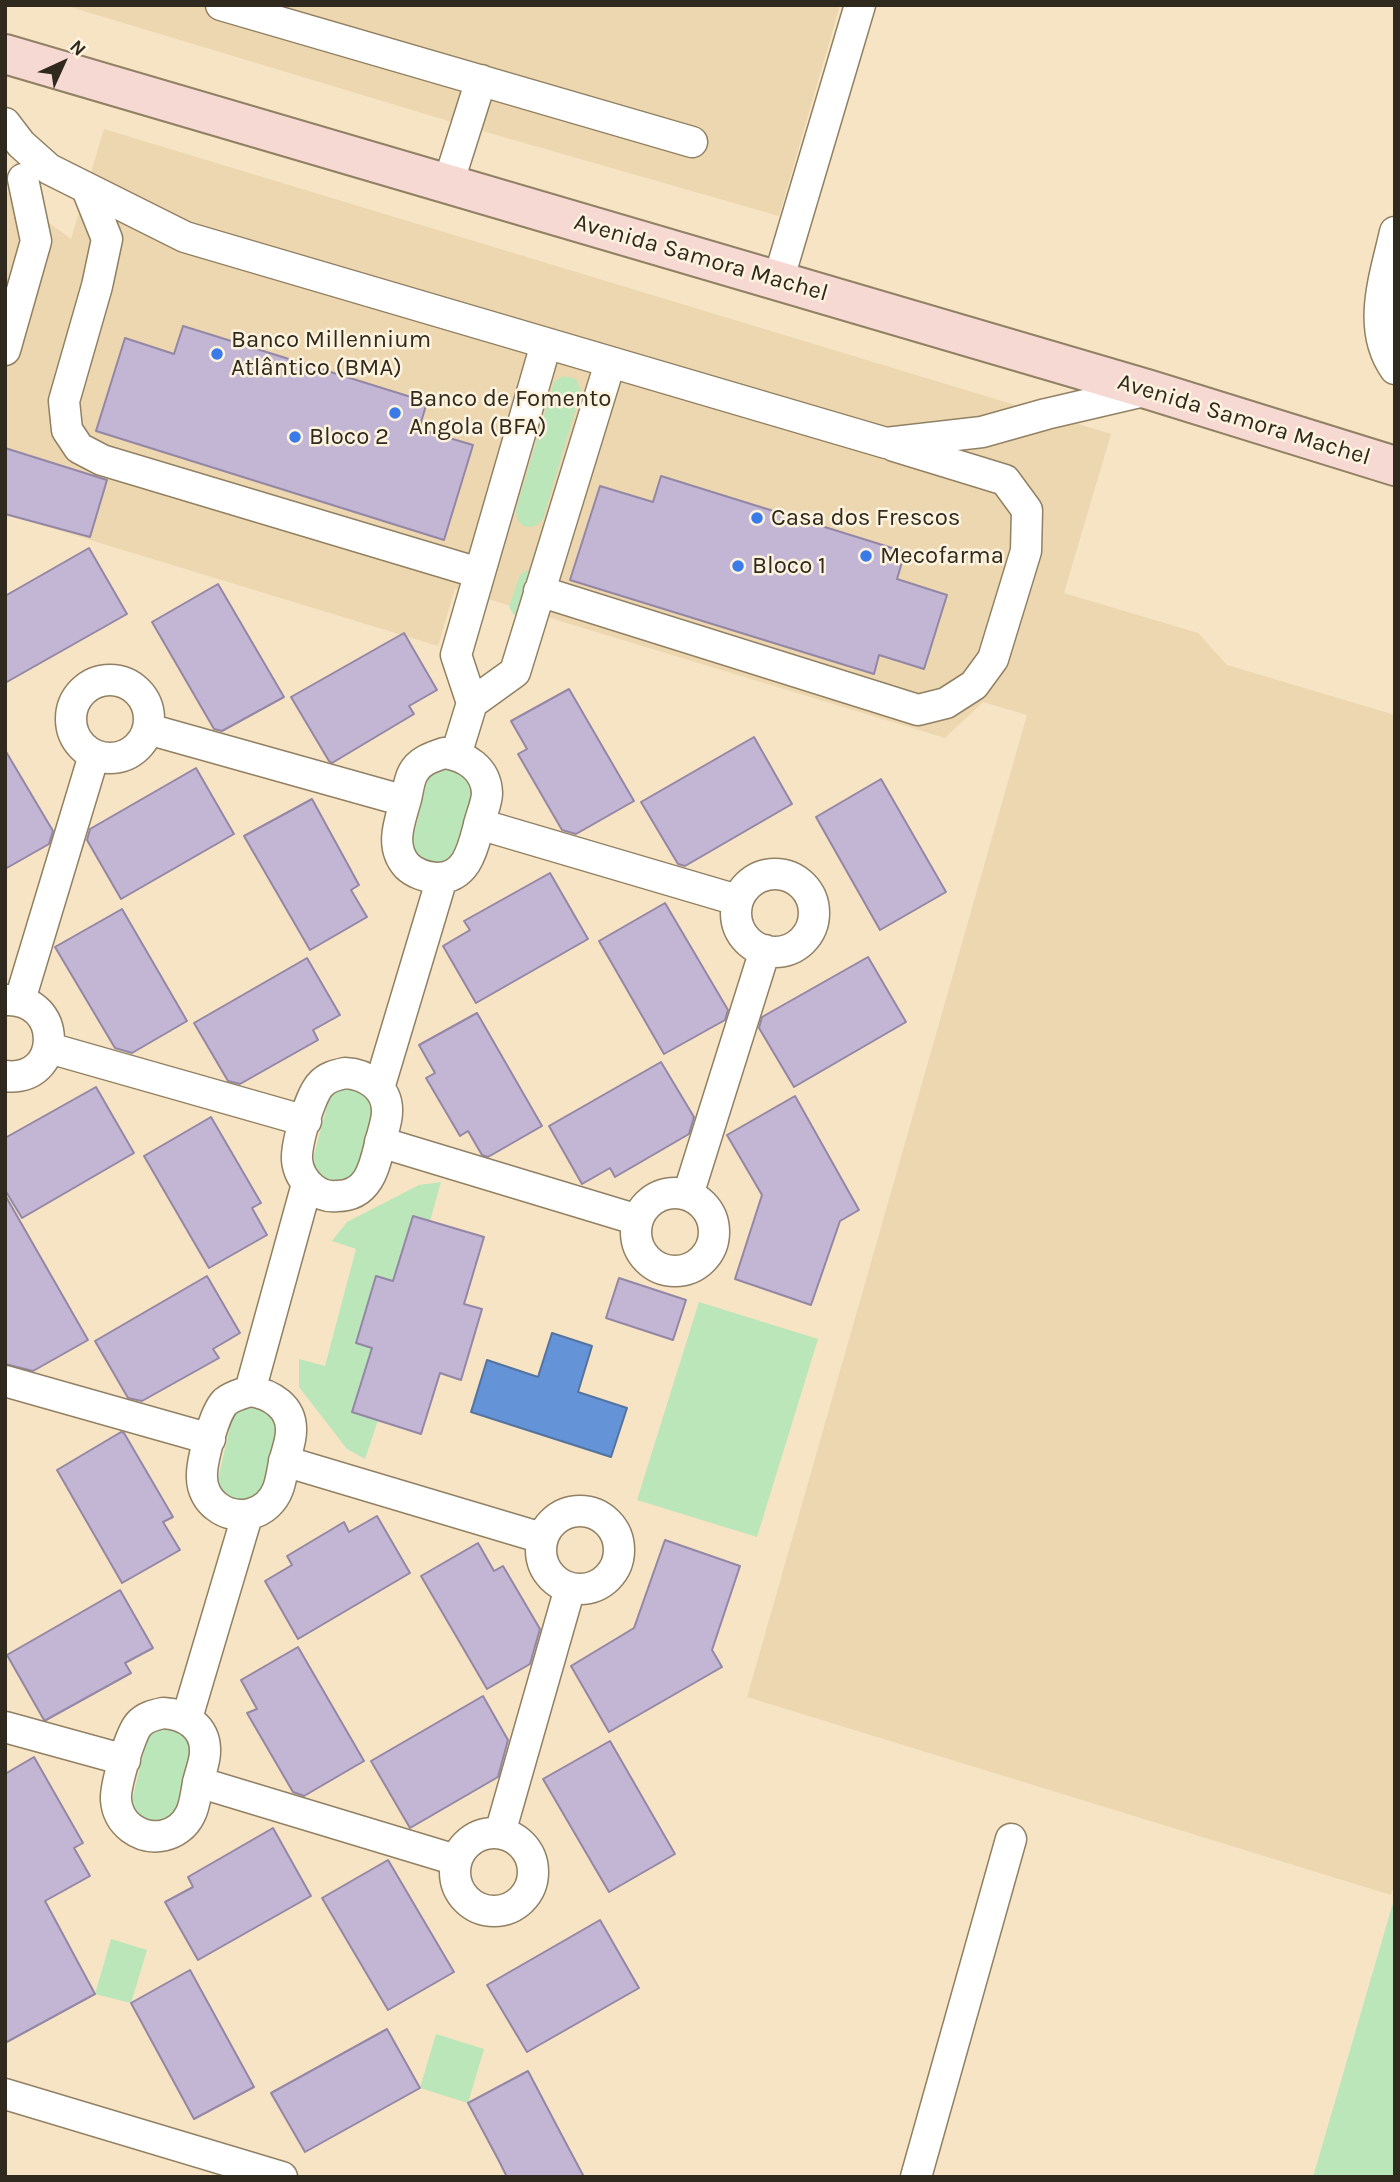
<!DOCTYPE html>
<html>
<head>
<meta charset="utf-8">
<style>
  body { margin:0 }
  #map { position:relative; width:1400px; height:2182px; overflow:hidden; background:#f6e4c4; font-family:Karla,sans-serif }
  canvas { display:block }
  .frame { position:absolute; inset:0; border:7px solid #30291d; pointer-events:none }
  .north { position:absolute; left:28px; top:28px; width:70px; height:70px; -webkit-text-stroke:5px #fdf3df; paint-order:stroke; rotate:45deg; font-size:19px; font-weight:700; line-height:28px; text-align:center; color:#30291d }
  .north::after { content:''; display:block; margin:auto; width:24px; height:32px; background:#30291d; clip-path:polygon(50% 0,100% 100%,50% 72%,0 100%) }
</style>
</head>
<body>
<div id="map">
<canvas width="1400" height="2182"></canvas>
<div class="frame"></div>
<div class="north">N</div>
</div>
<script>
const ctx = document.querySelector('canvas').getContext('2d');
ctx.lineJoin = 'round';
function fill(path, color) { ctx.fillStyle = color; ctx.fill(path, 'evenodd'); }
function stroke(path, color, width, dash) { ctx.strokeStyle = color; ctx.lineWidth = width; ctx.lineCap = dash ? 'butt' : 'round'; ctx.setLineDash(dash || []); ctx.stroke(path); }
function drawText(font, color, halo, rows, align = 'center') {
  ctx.font = font + ' Karla,sans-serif'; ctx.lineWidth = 5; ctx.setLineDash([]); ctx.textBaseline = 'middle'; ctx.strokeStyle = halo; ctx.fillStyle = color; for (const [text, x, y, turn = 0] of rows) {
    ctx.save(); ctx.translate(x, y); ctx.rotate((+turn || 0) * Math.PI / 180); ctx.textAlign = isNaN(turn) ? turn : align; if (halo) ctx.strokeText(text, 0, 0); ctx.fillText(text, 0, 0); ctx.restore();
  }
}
fill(new Path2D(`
  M64,5h776l-61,211 -314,-90z
  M104,129l1007,305 -47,159 134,40 29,32 168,50v1168l-4,12 -644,-198 280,-982 -44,-13 -38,36 -490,-149 -17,57 -433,-132v-324l66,49z`), '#ecd7b0');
fill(new Path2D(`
  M563,376l13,3 5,12 -38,128c-11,14 -27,9 -27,-9l38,-128z
  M527,570l5,1 -13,45 -5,-1 -5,-8 11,-32z
  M448,766l20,10 4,15 -15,60 -9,12 -22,1 -12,-11 -1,-15 15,-60 5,-6z
  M342,1085l22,4 10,20 -15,59c-11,18 -31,18 -44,3l-1,-16 16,-60z
  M441,1182l-11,39 -17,-6 -20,66 -17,-5 -20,67 16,5 -20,64 26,8 -13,39 -18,-10 -48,-62v-28l26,7 31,-117 -24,-8 15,-19 72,-37z
  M699,1302l119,37 -61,198 -120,-37z
  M245,1405l23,3 10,20 -15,60c-13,20 -38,17 -46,-5l16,-68z
  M167,1725l20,11 4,14 -15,60 -4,7 -12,7 -22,-5 -7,-14 16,-68 5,-7z
  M1395,1896v281h-82z
  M111,1939l36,11 -16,53 -36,-9z
  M436,2034l48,15 -16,54 -48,-15z`), '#bae6b9');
const water = new Path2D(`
  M552,1333l40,13 -14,46 49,16 -16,49 -140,-45 16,-52 51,17z`);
fill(water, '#6493d7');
stroke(water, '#54739f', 2);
const building = new Path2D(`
  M183,326l244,76 -8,27 54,16 -29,95 -348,-109 29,-93 49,16z
  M5,448l102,32 -17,57 -85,-23z
  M661,476l244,76 -8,27 50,16 -23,74 -45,-14 -5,19 -304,-94 30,-94 53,16z
  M89,548l38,66 -122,69v-87z
  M218,584l66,113 -62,34 -8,-2 -62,-107z
  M404,633l33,57 -28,16 5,8 -82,49 -3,-2 -38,-64z
  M569,689l65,112 -58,33 -14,-4 -44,-76 9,-5 -16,-28z
  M754,737l38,67 -107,62 -7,-2 -37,-62z
  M5,750l48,81 -4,13 -44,25z
  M196,768l38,66 -113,65 -34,-59 3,-11z
  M881,779l65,113 -66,38 -64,-113z
  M312,799l47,86 -8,5 16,27 -57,33 -66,-114z
  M550,873l38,66 -112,64 -33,-57 27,-16 -6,-9z
  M665,903l63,107 -3,10 -61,34 -65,-113z
  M122,909l65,112 -55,32 -17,-5 -60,-101z
  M868,957l38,65 -112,65 -35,-59 3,-11z
  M307,958l33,57 -27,15 5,10 -32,18 -46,26 -12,-3 -34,-58z
  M477,1013l65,113 -54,31 -6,-2 -14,-24 -8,5 -34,-58 9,-5 -16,-28z
  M661,1062l33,55 -5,17 -74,43 -5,-9 -28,16 -33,-58z
  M96,1087l38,66 -112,65 -17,-28v-52z
  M795,1096l64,114 -19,11 -29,84 -76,-26 27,-84 -35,-60z
  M211,1117l50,86 -9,5 15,27 -58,33 -65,-112z
  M5,1195l83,145 -55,31 -28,-7z
  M413,1216l71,21 -20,67 18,5 -21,71 -21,-7 -19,61 -69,-22 20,-64 -16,-5 20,-67 17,5z
  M207,1276l33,57 -27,16 6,9 -77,43 -14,-3 -33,-57z
  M619,1278l67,22 -13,40 -67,-22z
  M121,1432l3,1 49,84 -10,5 17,28 -58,33 -65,-113z
  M377,1516l33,57 -112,66 -33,-58 27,-16 -5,-9 57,-34 5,10z
  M665,1540l75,26 -28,84 10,17 -113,65 -38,-66 63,-38z
  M478,1543l16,28 9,-5 37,63 -10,35 -43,25 -66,-113z
  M120,1590l33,58 -28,15 6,10 -85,47h-2l-37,-65z
  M298,1647l66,114 -60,35 -11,-4 -46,-79 10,-4 -16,-29z
  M483,1696l25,44 -10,37 -88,51 -39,-67z
  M610,1741l65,113 -66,38 -66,-113z
  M34,1757l49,86 -9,5 16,28 -45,25 50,93 -90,49v-269z
  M273,1828l38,68 -113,64 -33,-58 28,-15 -5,-10z
  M388,1860l66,112 -66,38 -66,-112z
  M600,1920l39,68 -112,64 -40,-67z
  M190,1970l64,117 -60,32 -63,-116z
  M387,2029l33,59 -115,64 -34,-59z
  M528,2071l31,59 25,47h-77l-8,-16 -31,-58z`);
fill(building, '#c3b5d4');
stroke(building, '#9487a5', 2);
const service = new Path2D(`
  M221,5l471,137
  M5,123l16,21 28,25 136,68 701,206 96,-11 64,-18 103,-24
  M448,184l33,-104
  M87,189l20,50 -10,47 -33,115 3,29 12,18 23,12 377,113
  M1395,232c-10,45 -29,96 0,137
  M778,281l82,-276
  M5,350l31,-109 -13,-62
  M539,591l379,119 28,-7 28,-18 19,-26 33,-108 1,-41 -22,-30 -111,-34
  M71 719a39 39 0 1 1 78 0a39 39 0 1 1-78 0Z
  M472,703l43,-31 95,-309
  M148,729l257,72
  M444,753c21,3 42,15 43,40 0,10 -6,22 -8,32 -6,23 -12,54 -43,53 -10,-1 -22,-5 -29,-12 -18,-20 -7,-45 -1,-67 2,-8 3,-19 7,-26 6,-12 19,-16 31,-20z
  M456,755l16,-52 -16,-48 90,-311
  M479,824l258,76
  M736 913a39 39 0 1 1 78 0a39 39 0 1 1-78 0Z
  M5,1000c59,-3 58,83 0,76
  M20,1000l74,-245
  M49,1048l257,73
  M345,1073c21,1 43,15 42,39 0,10 -5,22 -7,32 -6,25 -12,52 -43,52 -9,1 -18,-2 -25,-8 -8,-7 -14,-17 -15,-28 -1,-15 13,-66 24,-76 6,-7 15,-9 24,-11z
  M379,1088l63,-210
  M380,1142l258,78
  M636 1232a39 39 0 1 1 78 0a39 39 0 1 1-78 0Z
  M688,1195l77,-245
  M5,1381l205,58
  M250,1391c21,3 42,16 41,40 0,11 -5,22 -7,32 -2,9 -3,18 -6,26 -10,26 -41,34 -62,17 -8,-6 -14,-17 -14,-28 -1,-15 12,-65 23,-76 7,-6 16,-8 25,-11z
  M250,1391l57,-207
  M284,1461l258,77
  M541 1550a39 39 0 1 1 78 0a39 39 0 1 1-78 0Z
  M163,1713c22,1 43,14 42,39 0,10 -5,21 -7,31 -2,10 -3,23 -8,32 -11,22 -39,28 -59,13 -9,-7 -14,-16 -15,-28 -1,-13 14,-67 23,-76 6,-7 15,-9 24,-11z
  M187,1718l60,-202
  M5,1727l120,33
  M198,1782l258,78
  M500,1833l70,-245
  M455 1872a39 39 0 1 1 78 0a39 39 0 1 1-78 0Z
  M5,2094l277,83
  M916,2177l95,-338`);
const secondary = new Path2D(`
  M5,54l1145,336 245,76`);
stroke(service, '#918063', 33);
stroke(secondary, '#918063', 42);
stroke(service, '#fff', 30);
stroke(secondary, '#f7d9d3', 38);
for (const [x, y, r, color] of [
  [217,354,7,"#3a7ae9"],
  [395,413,7,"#3a7ae9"],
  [295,437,7,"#3a7ae9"],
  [757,518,7,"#3a7ae9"],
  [866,556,7,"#3a7ae9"],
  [738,566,7,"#3a7ae9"]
]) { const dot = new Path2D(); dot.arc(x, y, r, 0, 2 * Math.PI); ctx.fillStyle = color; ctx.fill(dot); stroke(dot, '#fdf3df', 2.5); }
drawText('24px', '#30291d', '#fdf3df', [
  ["Avenida Samora Machel",701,258,16],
  ["Avenida Samora Machel",1244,420,17]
]);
drawText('24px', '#30291d', '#fdf3df', [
  ["Banco Millennium",231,340],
  ["Atlântico (BMA)",231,368],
  ["Banco de Fomento",409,399],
  ["Angola (BFA)",409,427],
  ["Bloco 2",309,437],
  ["Casa dos Frescos",771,518],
  ["Mecofarma",880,556],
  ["Bloco 1",752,566]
], 'left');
</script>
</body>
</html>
